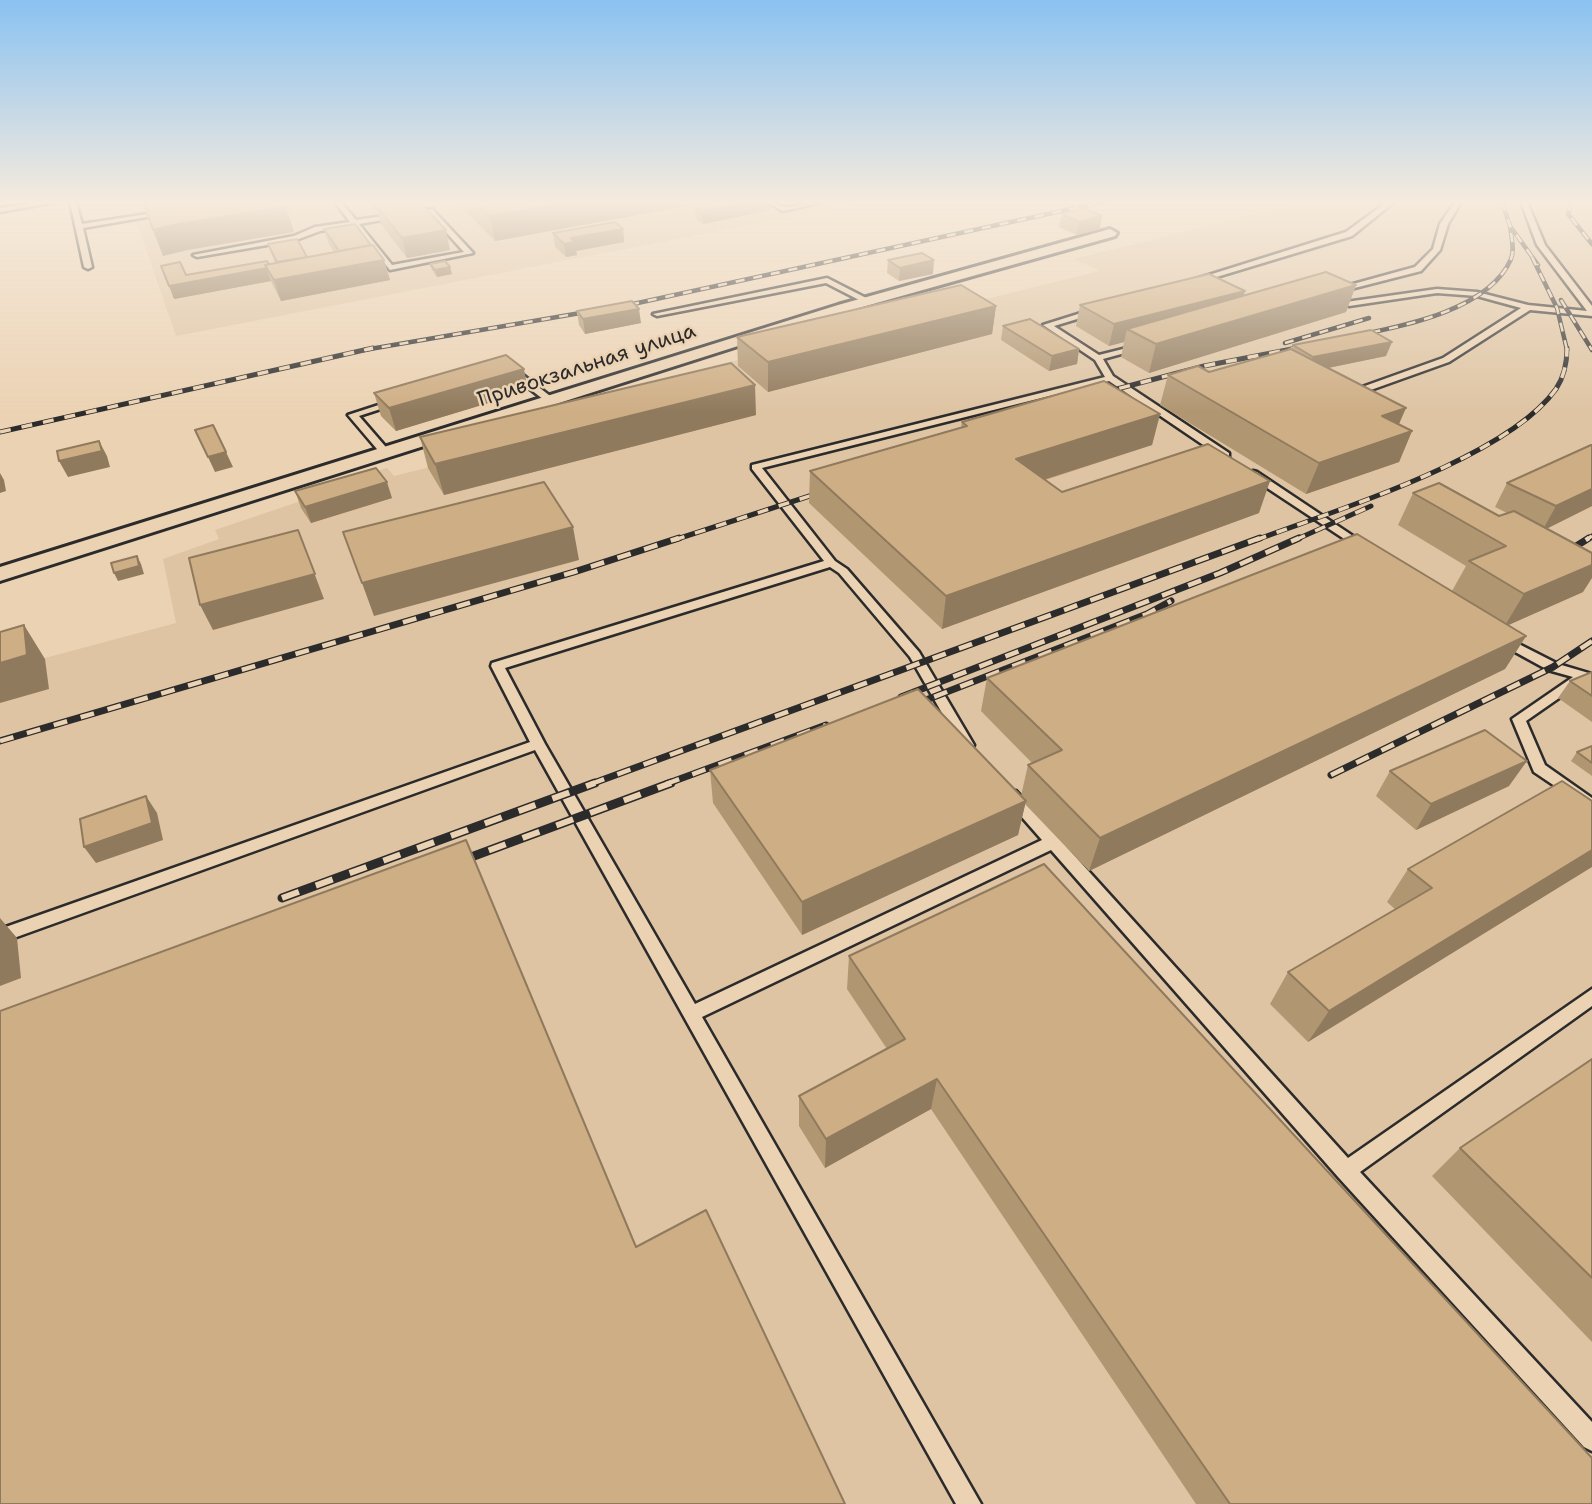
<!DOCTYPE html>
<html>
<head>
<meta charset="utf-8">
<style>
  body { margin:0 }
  canvas { display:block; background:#ebd2b3 }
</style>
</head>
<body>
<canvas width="1592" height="1504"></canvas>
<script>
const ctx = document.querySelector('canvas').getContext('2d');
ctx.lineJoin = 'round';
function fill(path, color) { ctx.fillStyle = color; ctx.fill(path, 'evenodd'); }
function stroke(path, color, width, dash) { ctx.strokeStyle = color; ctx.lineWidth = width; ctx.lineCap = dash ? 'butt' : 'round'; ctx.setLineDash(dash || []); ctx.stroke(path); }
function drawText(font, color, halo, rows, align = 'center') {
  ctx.font = font + ' "Shantell Sans",sans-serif'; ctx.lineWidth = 5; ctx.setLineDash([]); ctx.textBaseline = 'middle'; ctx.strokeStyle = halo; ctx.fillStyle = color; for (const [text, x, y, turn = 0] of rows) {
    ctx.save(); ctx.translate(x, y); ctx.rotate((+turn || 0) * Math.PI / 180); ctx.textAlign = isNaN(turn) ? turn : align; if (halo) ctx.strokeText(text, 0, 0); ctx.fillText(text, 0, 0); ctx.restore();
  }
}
fill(new Path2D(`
  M183,202h674l-87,19 -594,115 -44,-127z
  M1305,202h287v1302h-1592v-834l176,-47 -13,-64 56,-20 -4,-9 157,-53 -1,-4 16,-5 7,8 337,-84 -26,-24 395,-97 -26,-12z`), '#dec4a3');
const lane = new Path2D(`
  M42,202h13l-55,10v-4z
  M70,202h6l6,22 85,-13 3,2 -87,15 9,39 -4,2 -4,-2z
  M335,202h6l15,18 76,-11 41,44 -83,17 -37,-45 -33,6 -24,9 -99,17 -4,-2 101,-19 21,-9 35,-5zM428,212l36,40 -72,13 -33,-41z
  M767,202c8,-1 10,4 17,5 10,1 26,-6 37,-5l-38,9z
  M1387,202h7l-42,34 -152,46 -7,-2 153,-48z
  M1455,202h6l-13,22 -8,26 -19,21 -86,22v-4l80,-22 18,-18 7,-25z
  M1521,202h6l18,43 47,61v10l-62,-6 -81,52 -95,34h-6v-4l95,-34 78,-50 -44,-12 -40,-3 -88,13 -4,-2 1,-2 91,-13 40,3 51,13 59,6 -50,-66z
  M827,278l45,23 -7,2 -39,-20 -169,33 -4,-2z
  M1094,309h3v4l-43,13 45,29 44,-11v4l-40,11 10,17 116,77v4h-8l-112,-76 -347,87 73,93 12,8 72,83 55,93 -2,3h-10l-52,-91 -71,-84 -9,-6 -325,101 40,76 150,260 347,-164 -36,-41 -2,-4 2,-4h10l332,367 244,-169v17l-232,166 232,250v29l-8,-4 -245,-269 -288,-328 -349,167 279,487h-25l-421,-754 -535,193v-14l530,-187 -39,-76 1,-3 332,-102 -72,-92v-4l353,-88 -10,-17 -52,-35z
  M508,368h6l40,31v4h-6l-40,-31z
  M391,401l8,2 -40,13 32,37 -5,3 -4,-1 -34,-40z
  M1253,471l4,1 111,74 -6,3 -4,-1 -109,-72 -1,-2z
  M1501,635l57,29 34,10v8l-7,-2 -59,41 19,44 47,33v13l-58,-39 -22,-53 61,-42 -25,-7 -51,-28 -2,-3z`);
const street = new Path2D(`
  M1110,229l7,4 -2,3 -267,75 -848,270v-14l838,-262z`);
stroke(lane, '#2b2b2b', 5);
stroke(street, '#2b2b2b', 6);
fill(lane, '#ebd2b3');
fill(street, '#ebd2b3');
const railFar3 = new Path2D(`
  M1502,202l8,24 28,39
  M1572,202l-4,12 24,30
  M1532,257l25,51 10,42
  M1561,300l31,50
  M1354,336c49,-10 135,-26 157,-77 4,-10 0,-23 -1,-33
  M1285,343l84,-25
  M364,350l269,-46 470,-102
  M1288,350l15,-3`);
const railFar2 = new Path2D(`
  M1098,394l106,-28 93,-18
  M0,432l373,-84
  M674,540l154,-50
  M1256,540c80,-30 251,-82 300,-151 8,-12 11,-27 11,-41
  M1295,540l76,-34
  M1586,540l6,-4`);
const railFar1 = new Path2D(`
  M1562,555l27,-17
  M901,697l319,-124 79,-35
  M908,707l239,-93 24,-13
  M0,741l574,-169 105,-34
  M1331,775l222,-108 39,-26
  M591,784l669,-246
  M666,784l160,-59`);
const rail = new Path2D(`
  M455,863l216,-80
  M282,898l313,-115`);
stroke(railFar3, '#2b2b2b', 4.5);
stroke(railFar2, '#2b2b2b', 5);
stroke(railFar1, '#2b2b2b', 7);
stroke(rail, '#2b2b2b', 9);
stroke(railFar3, '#ebd2b3', 2.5, [9]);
stroke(railFar2, '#ebd2b3', 3.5, [11]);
stroke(railFar1, '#ebd2b3', 4.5, [14]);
stroke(rail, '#ebd2b3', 6, [18]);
fill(new Path2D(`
  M367,202h53l30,48 -43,8 -26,-34 -4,-15 -4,1z
  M461,202h247l-213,39 -32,-32z
  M714,202h56v8l-67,14 -8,-6 -1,-12z
  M1062,214l38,15 -23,6 -18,-8z
  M324,229l47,16 13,15 6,20 -109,21 -10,-20 -97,18 12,-24 89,-12 -7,-19 40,13 26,-5 -6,-10z
  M623,229l1,13 -48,9 1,4 -11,2 -11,-10 -2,-14z
  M888,260l45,14 -34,7 -12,-8z
  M430,264l22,10 -15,3 -5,-7z
  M1356,285l-10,27 -197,61 -28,-16 3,-15 -15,4 -33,-20 4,-21 163,-9z
  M996,306l-4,28 -224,58 -30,-26 -1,-29z
  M577,311l64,12 -56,11 -6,-9z
  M1003,326l76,23 -2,15 -28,7 -48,-31z
  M1293,345l93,11 -58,12 71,56 13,7 -13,31 -93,32 -146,-89 8,-30 41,-3 83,-23z
  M528,391l-132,40 -15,-15 -7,-23z
  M1160,414l-8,31 -107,35 17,12 197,21 -317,116 -133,-126 1,-32 151,-44 1,-5z
  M756,415l-312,80 -16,-27 -8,-31z
  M1507,483l85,23 -46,23 37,63 -75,33 18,11 -21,33 -416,202 -64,-67 -7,31 -216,100 -89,-132 -3,-33 311,26 7,-31 4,-2 -51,-52 6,-33 465,-87 14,-25 -68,-41 15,-32 86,23 8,-3 -12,-6z
  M295,491l97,7 -81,25 -10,-15z
  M1592,672v50l-34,-24 12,-17z
  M1592,746v30l-21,-15 6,-9z
  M1390,771l119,15 -93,44 -40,-34z
  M1592,801l-284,241 -38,-38 18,-32 108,-62 -9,-8 21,-33z
  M849,956l743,548h-396l-265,-395 -106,59 -26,-42v-30l88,-47 -40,-60z
  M1592,1059v283l-160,-166 28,-28z`), '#b19672');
fill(new Path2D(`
  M371,202h48l-43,3 1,4 -4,1z
  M571,202h137l-213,39 -5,-25z
  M750,202h20v8l-67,14 -1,-13z
  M286,207l8,25 -106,18 -25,6 -10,-26 25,-6z
  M1102,216l-2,13 -23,6 2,-13z
  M623,229l1,13 -48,9 1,4 -11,2 -2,-13 7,-6z
  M446,230l4,20 -43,8 -5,-20z
  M384,260l6,20 -109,21 -7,-21z
  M934,260l-1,14 -34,7 1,-13z
  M450,267l2,7 -15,3 -2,-7z
  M266,268l5,13 -97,18 -5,-13z
  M1356,285l-10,27 -197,61 7,-29z
  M1245,291l-6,21 -112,17 -3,13 -15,4 5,-22z
  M996,306l-4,28 -224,58v-30z
  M639,309l2,14 -56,11 -2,-15z
  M1392,342l-6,14 -78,16 5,-15z
  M1079,349l-2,15 -28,7 3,-15z
  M524,369l4,22 -132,40 -7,-23z
  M755,385l1,30 -312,80 -9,-31z
  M1406,408l-13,30 19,-7 -13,31 -93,32 13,-31 63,-47z
  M1160,414l-8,31 -141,45 5,-31z
  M99,441l8,15 3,11 -42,10 -9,-16z
  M226,452l7,15 -18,5 -7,-15z
  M0,473l4,7 2,11 -6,2z
  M1270,481l-11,32 -317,116 4,-33z
  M387,482l5,16 -81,25 -6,-16z
  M1592,489v17l-50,25 14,-25z
  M573,527l6,33 -205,56 -12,-33z
  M298,530l26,69 -111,31 -13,-25z
  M137,556l4,8 3,10 -26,7 -4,-8z
  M1592,565v13l-9,14 -79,35 20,-33z
  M24,625l21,34 4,30 -49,14v-40z
  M1526,636l-21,33 -416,202 11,-33z
  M1527,761l-18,25 -93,44 15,-26z
  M146,796l11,17 6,27 -67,23 -12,-16z
  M1026,801l-8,34 -216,100v-33z
  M1592,850v17l-284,175 21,-31z
  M0,918l17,20 4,40 -21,8z
  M937,1079l-6,30 -106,59 1,-29z`), '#907a5d');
const building = new Path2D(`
  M144,202h138l4,5 -108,17 -25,6z
  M398,202h22l26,28 -44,8 -26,-33z
  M475,202h96l-81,14z
  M714,202h36l-48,9 -8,-5z
  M1084,208l18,8 -23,6 -17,-8z
  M615,222l8,7 -52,9 4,4 -11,2 -11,-11z
  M355,224l16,21 -32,6 -15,-22z
  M297,239l10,18 -30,5 -9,-18z
  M373,245l11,15 -110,20 -9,-15z
  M922,253l12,7 -34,8 -12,-8z
  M267,261l2,3 -4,1 2,3 -98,18 -8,-20 19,-4 6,13z
  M445,261l5,6 -15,3 -5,-6z
  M1326,272l30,13 -200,59 -29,-15z
  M1209,274l36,17 -131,33 -34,-19z
  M961,285l35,21 -228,56 -31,-25z
  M632,301l7,8 -56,10 -6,-8z
  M1030,319l49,30 -27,7 -49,-30z
  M1371,330l21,12 -79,15 -20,-12z
  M1291,349l115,59 -24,8 30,15 -93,32 -151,-88 30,-9 11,6z
  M506,355l18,14 -135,39 -15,-15z
  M731,363l24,22 -320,79 -15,-27z
  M1104,381l56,33 -144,45 46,33 146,-48 62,37 -324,115 -136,-125 157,-45 -5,-4z
  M213,425l13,27 -18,5 -13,-27z
  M99,441l3,10 -43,10 -2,-10z
  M1591,445h1v44l-36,17 -49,-23z
  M376,468l11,14 -82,25 -10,-16z
  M544,482l29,45 -211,56 -19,-51z
  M1439,483l60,33 15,-5 78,42v12l-68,29 -55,-33 37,-15 -93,-53z
  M298,530l17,44 -115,31 -11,-47z
  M1357,534l169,102 -426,202 -72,-73 34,-15 -75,-72z
  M137,556l2,10 -25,7 -3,-10z
  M24,625l3,30 -27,8v-31z
  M1592,672v24l-22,-15z
  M918,689l108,112 -224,101 -92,-132z
  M1485,730l42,31 -96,43 -41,-33z
  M1592,746v17l-15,-11z
  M1562,781l30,20v49l-263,161 -41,-39 144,-84 -24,-19z
  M146,796l6,27 -68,24 -4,-28z
  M466,840l170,407 70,-37 139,294h-845v-493z
  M1044,864l548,594v46h-362l-293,-425 -111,60 -27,-43 106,-57 -56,-83z
  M1592,1059v219l-132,-130z`);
fill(building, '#ceae85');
stroke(building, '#907a5d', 2);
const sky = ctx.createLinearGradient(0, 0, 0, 412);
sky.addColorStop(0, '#8ac2f1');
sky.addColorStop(0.49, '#f6ebdd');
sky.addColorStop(1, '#f6ebdd00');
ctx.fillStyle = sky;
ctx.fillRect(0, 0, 1592, 412);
drawText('21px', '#2b2b2b', '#ebd2b3', [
  ["Привокзальная улица",587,366,-18]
]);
</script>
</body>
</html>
